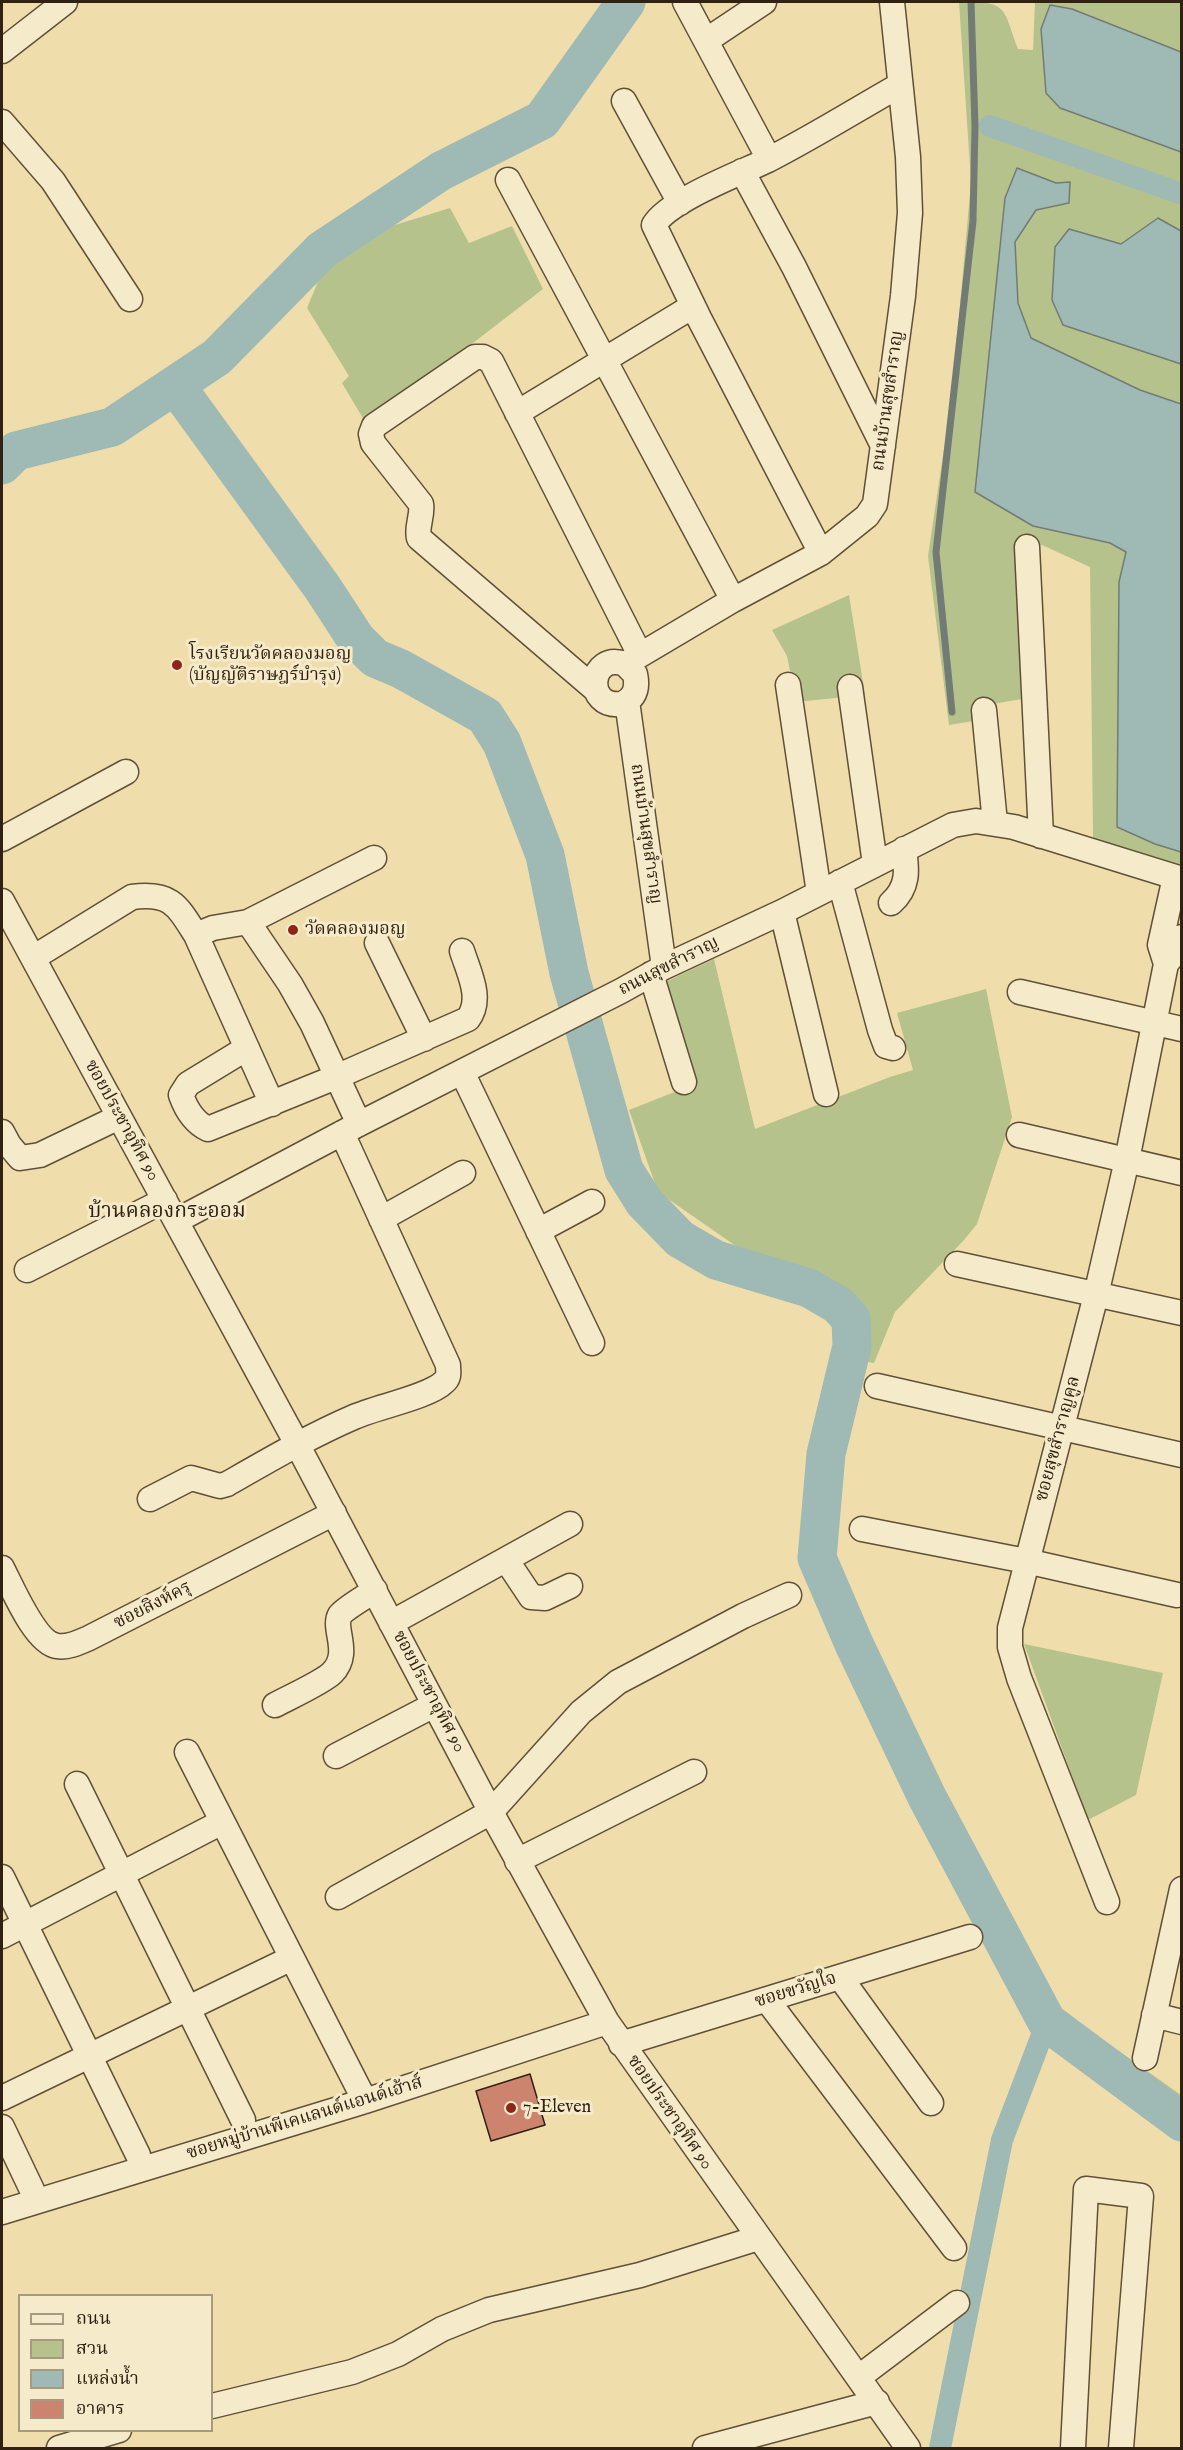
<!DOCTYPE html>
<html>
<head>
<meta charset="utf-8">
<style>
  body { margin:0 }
  #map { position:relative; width:1183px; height:2450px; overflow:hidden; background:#efdeac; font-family:"IM FELL English","Noto Serif Thai",serif }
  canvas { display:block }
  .frame { position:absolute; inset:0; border:3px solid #312112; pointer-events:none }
  .legend { position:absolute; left:18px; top:2294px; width:195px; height:138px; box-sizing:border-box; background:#f5eac9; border:2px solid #a79a80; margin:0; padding:8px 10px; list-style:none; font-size:18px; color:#312112 }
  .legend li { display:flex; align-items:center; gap:12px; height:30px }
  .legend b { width:30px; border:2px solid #a79a80 }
</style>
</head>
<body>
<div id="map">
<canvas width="1183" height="2450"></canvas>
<div class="frame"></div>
<ul class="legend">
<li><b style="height:8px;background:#f5eac9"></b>ถนน</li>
<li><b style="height:16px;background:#b6c28c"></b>สวน</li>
<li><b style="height:16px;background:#9fb9b5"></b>แหล่งน้ำ</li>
<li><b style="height:16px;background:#cc846e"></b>อาคาร</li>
</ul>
</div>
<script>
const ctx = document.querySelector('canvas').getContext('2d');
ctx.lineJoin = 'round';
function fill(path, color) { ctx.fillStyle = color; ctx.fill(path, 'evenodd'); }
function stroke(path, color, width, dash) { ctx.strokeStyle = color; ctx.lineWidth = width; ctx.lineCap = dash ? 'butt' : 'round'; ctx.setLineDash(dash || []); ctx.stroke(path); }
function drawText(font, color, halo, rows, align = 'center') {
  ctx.font = font + ' "IM FELL English","Noto Serif Thai",serif'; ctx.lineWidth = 6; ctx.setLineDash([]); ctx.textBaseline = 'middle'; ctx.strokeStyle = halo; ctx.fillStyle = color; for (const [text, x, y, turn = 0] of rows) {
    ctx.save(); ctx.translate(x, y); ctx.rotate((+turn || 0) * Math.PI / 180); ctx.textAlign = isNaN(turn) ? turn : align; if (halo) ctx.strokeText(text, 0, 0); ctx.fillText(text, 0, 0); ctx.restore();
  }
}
fill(new Path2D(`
  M959,2c49,0 43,3 59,47l15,1 2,-48h146v50l-109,-43 -21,-4 -10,24 19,78 121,45v79l-24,-12 -36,25 -58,81 118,39v40l-41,-14 -109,-51 -13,-36 -3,-61 21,-33 33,-6 1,-21 -14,1 -39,-15 -12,30 -30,294 58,34 77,17 16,9 -7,30 -2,245 38,17 26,8v17l-82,-24 -6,-8 -3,-270 -48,-22 -28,-2 8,156 -41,7 -1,14 -31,5 -21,-169 24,-161 19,-213z
  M450,208l19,35 43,-17 31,63 -176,136 -25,-42 7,-7 -42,-68 17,-41 58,-38z
  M849,595l16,100 -69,7 -9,-46 -15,-26z
  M714,959l41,170 135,-52 23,-7 -16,-57 89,-24 26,128 -35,107 -13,16 -69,72 -21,51 -11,-2v-35l-5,-21 -15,-16 -44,-24 -53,-12 -88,-61 -29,-82 63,-25 -31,-101z
  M1024,1644l139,29 -27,122 -48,25z
  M1085,2027l96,68v8z`), '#b6c28c');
const water = new Path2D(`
  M1050,5l22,4 109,43v100l-121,-44 -14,-15 -5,-64z
  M1017,168l39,15 14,-1 -1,21 -33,7 -21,32 3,61 13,35 109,52 41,14v448l-26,-8 -38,-17 2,-245 7,-30 -16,-9 -77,-17 -58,-34 30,-294z
  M1158,218l23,13v133l-118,-39 -11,-25 3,-53 14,-18 52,15z`);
fill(water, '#9fb9b5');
stroke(water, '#737c74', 1.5);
stroke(new Path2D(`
  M952,712l-16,-160 37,-331 2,-95 -4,-124`), '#737c74', 7);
stroke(new Path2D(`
  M990,126l192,68
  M940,2448l62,-308 45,-118`), '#9fb9b5', 22);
stroke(new Path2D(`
  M176,386l146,201 34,52 19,19 26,11 84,47 17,27 43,112 24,118 55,197 20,32 36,37 36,21 93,28 29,17 13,14 1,27 -26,108 -9,104 37,86 73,153 120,225 135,100
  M2,465l14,-14 96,-24 105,-70 105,-107 119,-79 101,-51 84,-118`), '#9fb9b5', 39);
const building = new Path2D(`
  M530,2074l15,51 -54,16 -15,-50z`);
fill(building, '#cc846e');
stroke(building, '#312112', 1.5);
const minor = new Path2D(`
  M685,2l84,157
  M707,40l57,-38
  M2,51l63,-49
  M624,101l56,102
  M2,122l51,59 77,118
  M742,171l52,96 89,179
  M508,180l225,420
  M517,413l176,-107
  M1027,547l14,289
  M821,553l-122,-235 -45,-93c15,-25 87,-52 114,-65 45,-23 88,-50 132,-75
  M625,664l10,10c3,14 0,24 -13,30 -39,5 -33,-53 3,-40l108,-64 88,-47 46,-37 8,-12 28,-208 7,-83 -2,-56 -16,-155
  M788,685l31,208
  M850,687l25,177
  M596,690l-177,-152c-3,-11 4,-22 2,-34l-48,-61 -2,-9 3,-8 101,-69h8l8,4 149,294
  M627,701l37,266
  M984,710l11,113
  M2,839l124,-67
  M1175,877l-15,68 6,19 11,-14 5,-13
  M840,882l40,148 6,16 7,2
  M2,901l295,543 194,368 116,210 301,426
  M891,903c18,-16 16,-33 13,-54
  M782,912l44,182
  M248,922l126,-64
  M196,935l76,169
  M377,943l47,96
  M33,958l99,-61c39,-5 45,8 64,38l17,-7 35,-6 42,62 22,39 47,101
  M651,974l33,108
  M1020,992l162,37
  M247,1048l-59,36 -7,11c5,14 14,28 27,34l128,-52 132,-58c15,-20 1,-46 -6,-68
  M462,1072l130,271
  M2,1132l7,13 11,13 20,-3 79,-38
  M1019,1135l163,38
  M381,1219l82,-46
  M176,1221l183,-97 262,-133 43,-24 118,-55 171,-87 23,-4 38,6 168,52
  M538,1231l54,-29
  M957,1264l225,49
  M27,1270l138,-70
  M877,1386l305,69
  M150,1499l41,-21 29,8 7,-2c42,-24 83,-48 127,-67 22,-10 75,-20 90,-35 6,-5 4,-10 4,-17l-106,-232
  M862,1529l164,32 151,34
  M507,1561l24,36 14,1 25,-12
  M2,1568c10,19 33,75 55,78 11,2 23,-4 32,-8l245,-125
  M391,1623l179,-99
  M275,1705c13,-7 48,-23 57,-32 20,-20 0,-44 8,-58 5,-7 27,-19 35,-25
  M187,1752l178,349
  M336,1756l98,-51
  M77,1784l166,336
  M517,1861l177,-89
  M2,1877l136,278
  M338,1897l153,-85 90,-100 37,-30 125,-66 46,-21
  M1107,1902l-88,-224 -9,-31v-19l86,-333 31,-135 39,-196
  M2,1936l220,-114
  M840,1977l91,126
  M767,2000l187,248
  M1154,2015l28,7
  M621,2044l349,-107
  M1145,2058l37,-169
  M2,2098l290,-140
  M2,2127l30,63
  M2,2212l363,-111 242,-79
  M859,2377l98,-74
  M212,2406l140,-34 46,-18 44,-25 47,-19 151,-35 118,-37
  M59,2448l60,-18
  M705,2448l172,-46
  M1073,2448l13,-259 55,7 -20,252`);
stroke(minor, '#605038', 27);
stroke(minor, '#f5eac9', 24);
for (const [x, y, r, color] of [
  [177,665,6,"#8f2418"],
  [293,930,6,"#8f2418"],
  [511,2108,6,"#8f2418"]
]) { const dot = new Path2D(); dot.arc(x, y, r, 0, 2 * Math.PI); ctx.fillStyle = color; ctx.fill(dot); stroke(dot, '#f5eac9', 2); }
drawText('18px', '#312112', '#f5eac9', [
  ["ถนนบ้านสุขสำราญ",889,401,-82],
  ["ถนนบ้านสุขสำราญ",645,834,82],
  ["ถนนสุขสำราญ",669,967,-27],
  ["ซอยประชาอุทิศ 90",121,1121,61],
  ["ซอยสุขสำราญคูล",1059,1439,-75],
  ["ซอยสิงห์ครุ",153,1606,-27],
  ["ซอยประชาอุทิศ 90",428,1692,62],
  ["ซอยขวัญใจ",796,1991,-17],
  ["ซอยประชาอุทิศ 90",669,2113,55],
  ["ซอยหมู่บ้านพีเคแลนด์แอนด์เฮ้าส์",305,2119,-17]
]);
drawText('18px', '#312112', '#f5eac9', [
  ["โรงเรียนวัดคลองมอญ",189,655],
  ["(บัญญัติราษฎร์บำรุง)",189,676],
  ["วัดคลองมอญ",305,930],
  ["7-Eleven",523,2108]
], 'left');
drawText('21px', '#312112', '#f5eac9', [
  ["บ้านคลองกระออม",167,1213]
]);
</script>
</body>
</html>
